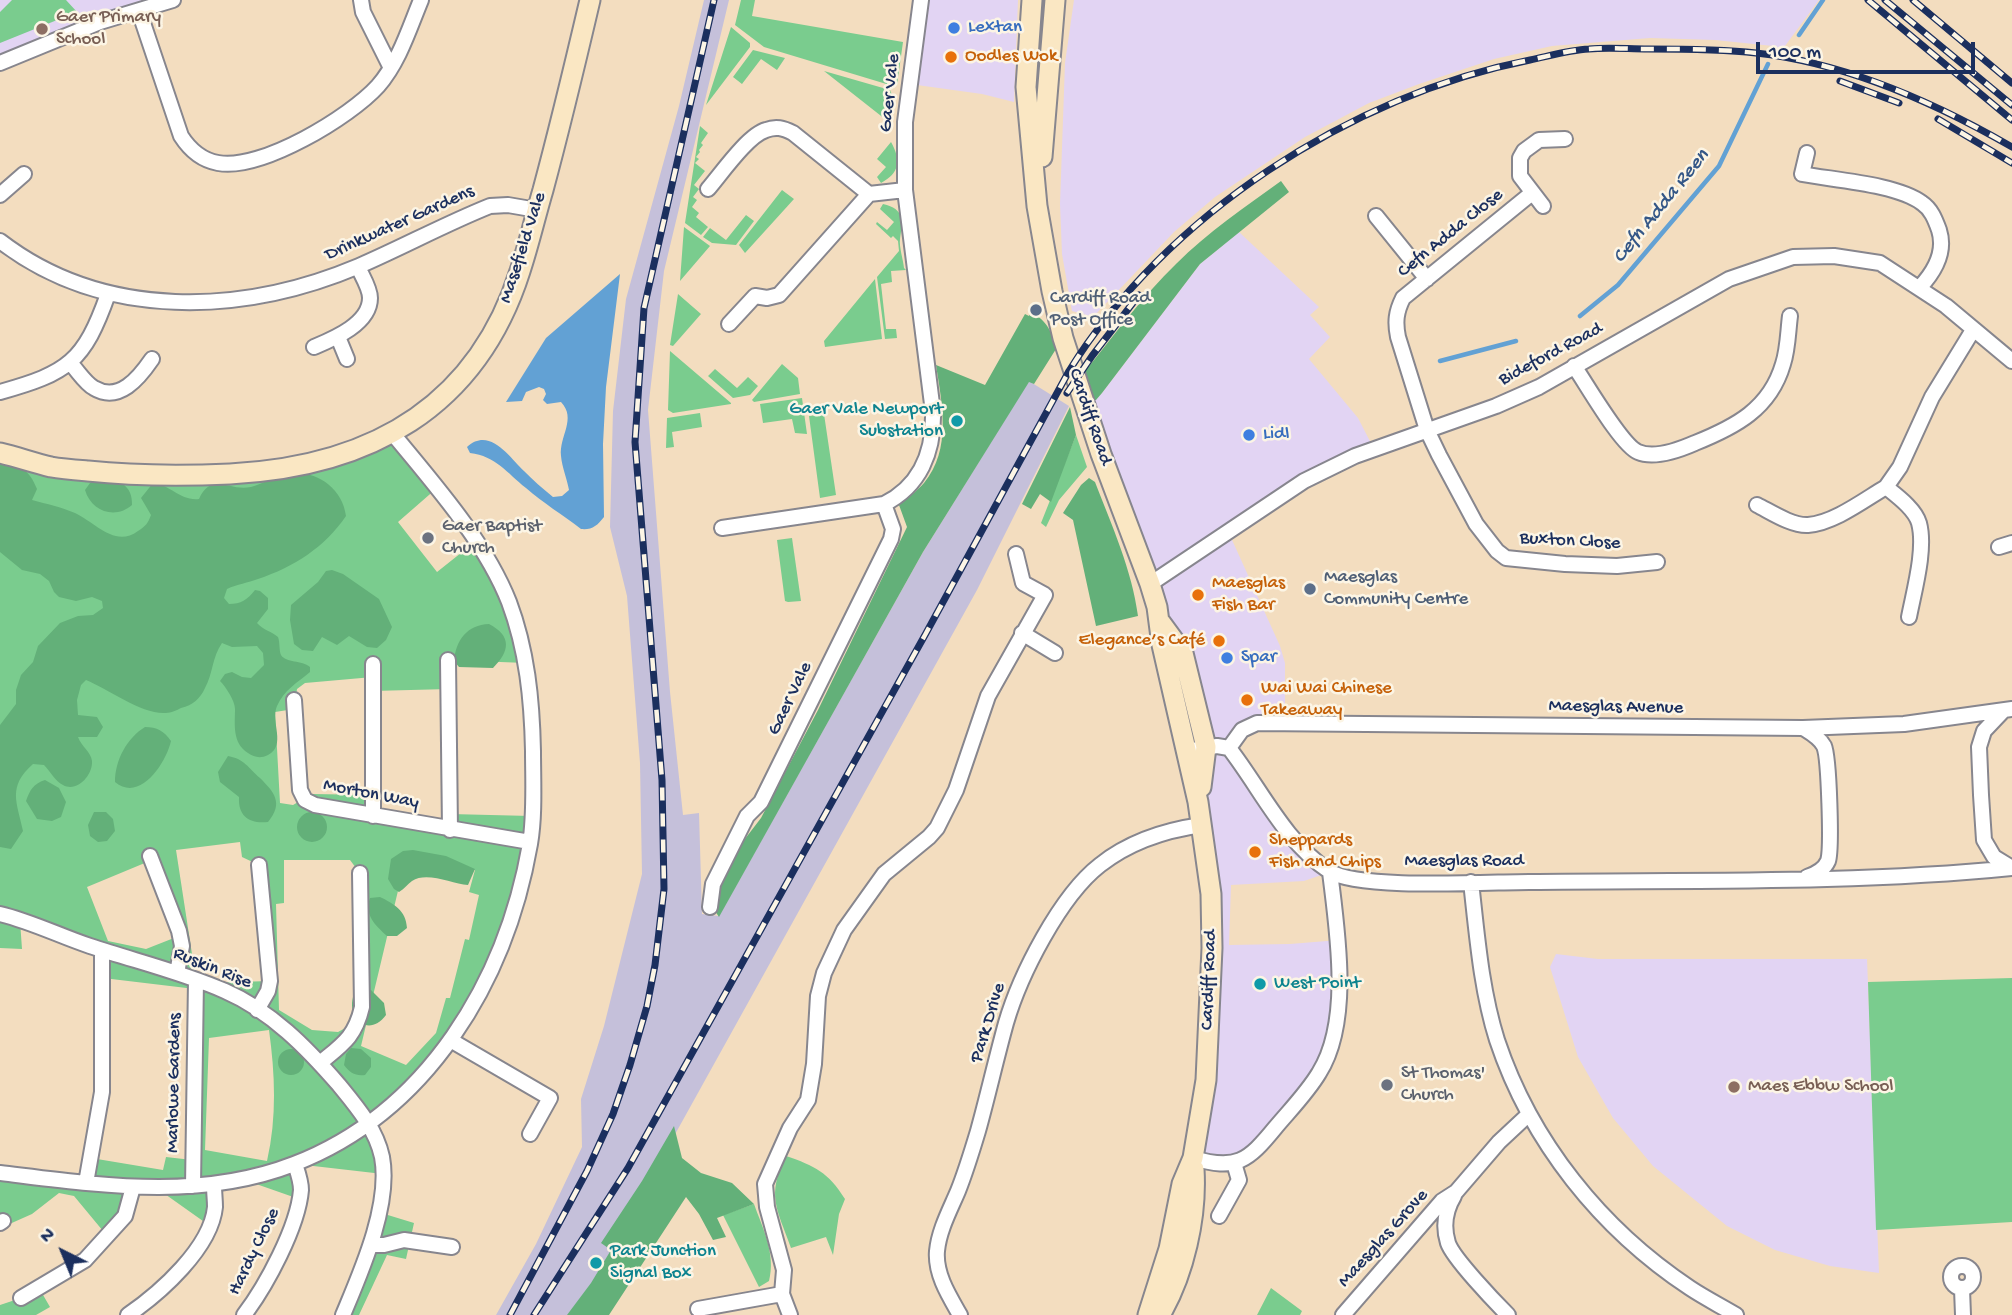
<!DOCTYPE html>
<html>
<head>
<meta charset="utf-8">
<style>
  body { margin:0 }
  #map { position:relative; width:2012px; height:1315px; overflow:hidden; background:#f3ddbf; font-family:"Gochi Hand",sans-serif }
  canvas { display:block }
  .north { position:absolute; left:28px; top:1217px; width:70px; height:70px; -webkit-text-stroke:5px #fcf5e5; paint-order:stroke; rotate:317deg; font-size:19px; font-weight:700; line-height:28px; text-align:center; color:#1b2f5e }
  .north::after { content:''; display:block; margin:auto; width:24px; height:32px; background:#1b2f5e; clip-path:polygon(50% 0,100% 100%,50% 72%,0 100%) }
  .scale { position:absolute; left:1756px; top:42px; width:219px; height:32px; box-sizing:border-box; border:4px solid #1b2f5e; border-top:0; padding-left:9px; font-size:21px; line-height:24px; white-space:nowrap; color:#1b2f5e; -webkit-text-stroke:5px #fcf5e5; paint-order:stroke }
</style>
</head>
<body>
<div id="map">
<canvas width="2012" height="1315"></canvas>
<div class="north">N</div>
<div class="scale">100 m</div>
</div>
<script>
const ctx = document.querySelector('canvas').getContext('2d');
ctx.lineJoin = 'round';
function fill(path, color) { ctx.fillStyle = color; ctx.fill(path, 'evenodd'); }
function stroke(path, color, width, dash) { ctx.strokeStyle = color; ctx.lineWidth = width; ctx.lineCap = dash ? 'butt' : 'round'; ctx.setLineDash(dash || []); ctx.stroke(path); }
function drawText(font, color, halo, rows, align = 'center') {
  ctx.font = font + ' "Gochi Hand",sans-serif'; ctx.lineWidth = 5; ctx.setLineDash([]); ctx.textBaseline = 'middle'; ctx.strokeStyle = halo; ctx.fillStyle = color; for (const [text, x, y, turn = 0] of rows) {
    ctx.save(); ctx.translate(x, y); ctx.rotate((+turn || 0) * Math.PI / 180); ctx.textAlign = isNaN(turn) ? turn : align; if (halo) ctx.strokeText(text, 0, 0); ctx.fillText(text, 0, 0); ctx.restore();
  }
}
fill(new Path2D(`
  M0,0h161l-161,63z
  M928,0h90l-4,102 -32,-8 -65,-9z
  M1074,0h745l-37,50 -9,-4 -58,-6 -65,-2 -98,8 -58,13 -75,25 -50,19 -64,34 -90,60 -41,35 -81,85 -21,-6 -10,-57 -2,-50 5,-141z
  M1239,232l80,75 -9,8 20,22 -21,22 49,59 16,31 -146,82 52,115 5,17v59l-28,1 -28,25 36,53 65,71 -26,9 -73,4 -2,60 61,-1 49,-4v57l-19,74 -72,85 -55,2 13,-78 -4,-255 4,-78 -120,-337 16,-17 98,-129z
  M1556,954l42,5h269l12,314 -49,-7 -55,-16 -48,-24 -74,-60 -40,-48 -35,-61 -28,-90z`), '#e2d4f3');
fill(new Path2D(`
  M704,0h25l-65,271 -16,139 22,282 13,123 16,-2 3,101 17,2 204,-364 106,-171 40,25 -92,184 -319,575 -60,150h-102l40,-71 46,-97 -1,-48 23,-73 38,-152 -2,-111 -13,-167 -17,-69 3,-116 13,-112 53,-193z`), '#c5c0da');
fill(new Path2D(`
  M12,0h54l11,12 -77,31v-31z
  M741,0h14l-3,16 151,26 -6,43 -4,1 -129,-39 -29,-22z
  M731,27l19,16v4l-44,58z
  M753,50l32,8 -8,12 -16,-11 -19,25 -9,-7z
  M824,71l66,19 2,5 -2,28z
  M700,126l8,7 -7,10 2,2 -4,5 1,2 -4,5 3,2 -4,4 10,8 -11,14 5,4 -6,8 4,3 -5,7 7,6 -3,4 12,10 -7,8 -16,-12z
  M891,142c10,18 9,31 -10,41l-4,-6 9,-10 -9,-8z
  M782,190l12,9 -49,54 -6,-8z
  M883,204c22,5 20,17 17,35 -1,8 3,20 4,29l2,2 -15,1 1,11 -11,2 5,45h10l1,9 -12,1 -8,-62 22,-26 -1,-10 -5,-5 -2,2 -15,-14 1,-2 10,8 7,-8 -14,-13z
  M746,215l8,6 -18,24 -24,-2 -9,-6 7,-9 16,12z
  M684,227l26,19 -30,35z
  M875,279l7,60 -57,8 -1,-6z
  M678,294l23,20 -28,32 -3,-1z
  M670,351l61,52v1l-58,9 -5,-3z
  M782,364l16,14 2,16 -46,8 -2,-2z
  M715,369l22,19 11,-11 10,9 -8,9 -17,3 -25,-22z
  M802,398l5,36 -12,-1 -3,-14 -29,4 -3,-19z
  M700,413l2,14 -30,5 2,15 -8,1 1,-30z
  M824,414l12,81 -16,3 -11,-82z
  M393,434l44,54 -39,34 39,50 39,-31 9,13 41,109 -77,-3v29l-77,2 1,-14 -68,6 -8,6 -3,20 -19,3 5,91 13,2 19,-11 61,1v21l77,14v-16l81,2 -17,95 -62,130 -83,82 14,51 -87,-10 3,35 -57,-20 -27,6 -5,41 -55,-39 -22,1 -25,49 -34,-41 -15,-3 -27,21 -27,12 -5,-3v-50l86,10 5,-25 72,12 3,-13 26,3 3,-171 -92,-11 -1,-27 -82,-30 2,28 -22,-1v-495l53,14 206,5zM240,842l2,15 17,8 11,116 -65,2 -9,-3 -20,-130zM407,853l68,17 -6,22 10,3 -10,45 -4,-1 -15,59h-4l-10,35 -30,32 -45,-19zM152,860l27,76 -33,13 -38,-8 -21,-54zM284,860h66l6,8 2,153 -20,11 -26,-2 -33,-20 -3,-106 8,-1zM269,1030c6,44 8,87 -2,131l-62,-11 4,-112z
  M1076,435l11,32 -28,33 -13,27 -5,-4z
  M792,538l9,63 -13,1 -3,-1 -8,-61z
  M2012,978v244l-136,8 -8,-248z
  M786,1156c29,10 42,16 59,43l-6,15 -6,41 -7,-18 -35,11c-14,-40 -25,-52 -5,-92z
  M754,1204c9,25 22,50 15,77l-10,6 -36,-72z
  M378,1212l36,11 -8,36 -19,-4 -28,60h-16z
  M39,1288l11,19 -14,8h-36v-10l21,-7z
  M1271,1288l31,23 -2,4h-43z`), '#7acc8e');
fill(new Path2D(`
  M1281,181l8,11 -89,72 -98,129 -6,7h-5l-7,-20 2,-10c29,-36 57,-74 90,-106 32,-32 69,-57 105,-83z
  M1031,312c16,9 21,19 25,37l-22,35 -5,-2 -106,170 -204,365 -4,-6 4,-21 19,-42 23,-30 57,-108 89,-183 -8,-22c8,-7 18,-14 25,-22 28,-34 18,-79 12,-118l49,20 40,-71 4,2z
  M1070,407l6,28 -25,67 -11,-8 -9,15 -9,-5z
  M0,462c20,3 29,7 37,27l-5,11c15,4 29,7 43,13 21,10 40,35 63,18 8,-5 10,-8 13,-16l-10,-17 12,-15c18,2 27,18 46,16 13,-28 30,-7 52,-12 11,-3 20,-9 31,-12 29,-8 60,10 64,41 -21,31 -52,51 -88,63 -10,4 -21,5 -31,10l-3,9 5,6c12,0 18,-4 26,-14l5,1 8,7v11l-11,14c6,7 14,8 21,14 2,5 1,14 3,18 5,8 21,5 29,12v5c-13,11 -26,18 -33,34 -7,16 10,39 -9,49 -8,4 -14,2 -20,-2 -16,-10 -13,-29 -13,-44 0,-8 -9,-22 -15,-28l5,-7 7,-2 10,5 9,1 13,-13 -1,-12 -6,-7 -25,1 -10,-4c-10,14 -9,31 -17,45 -5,11 -12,17 -24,20 -4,2 -10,5 -15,5 -23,2 -58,-24 -80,-33l-5,5 -4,15 1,15 19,2 6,10 -6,10h-19c3,9 13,15 14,24 1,14 -15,32 -29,24 -7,-3 -13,-14 -19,-20l-11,-1c-26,23 -16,38 -10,67l-12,18 -11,-2v-122l16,-21v-14l5,-15 12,-13 5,-16 22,-23 18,-7 15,-1 10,-7 -1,-7 -10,-4 -16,4 -17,-4 -5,-5 -5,-11 -9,-7 -18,-4 -22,-18z
  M101,477c17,2 32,8 31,28 -17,15 -41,6 -47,-15l5,-7z
  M1089,478l6,4c17,44 37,88 43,134l-42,10 -23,-106 -10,-7 18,-28z
  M332,570l11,4 36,25 13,28 -6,13 -9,8 -10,-1 -18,-11 -12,9 -15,-8 -9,14 -11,-1 -8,-6 -4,-24 1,-15 27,-23 8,-11z
  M489,624c23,12 21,27 4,44l-34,-1 -5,-6c2,-21 13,-36 35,-37z
  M145,727c12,0 19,4 26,14 -5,22 -31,62 -56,41 0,-22 12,-44 30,-55z
  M228,756c17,3 20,12 32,22 14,14 24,25 8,44 -18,2 -30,-5 -29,-25l-19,-15 -2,-10z
  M45,780l14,8 7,14 -5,15 -9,4 -15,-2 -11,-18c4,-11 7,-17 19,-21z
  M94,812h12l7,7 2,12 -8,10 -9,1 -8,-6 -2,-11z
  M297 827a15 15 0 1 1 30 0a15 15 0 1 1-30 0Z
  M413,850l33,6 29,13 -7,16c-16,-1 -41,-14 -56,-4 -4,3 -8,8 -13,11l-5,-3 -6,-10 3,-20 12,-8z
  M380,897c14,7 26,13 27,31l-10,8h-10c-12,-11 -23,-21 -17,-38z
  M363,990h8l13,13 2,12c-16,22 -39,6 -33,-18z
  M351,1048l10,1 10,9v9l-6,8c-10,1 -15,-2 -21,-10l2,-11z
  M278 1062a13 13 0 1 1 26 0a13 13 0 1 1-26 0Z
  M674,1126l8,32 19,15 31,10 22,21 -37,14 9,19 -13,3 -14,-26 -13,-17 -77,118h-42l24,-32 20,-33 -10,-7 41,-62z`), '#63b079');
fill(new Path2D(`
  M620,274l-14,113 -3,57 1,73c-7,9 -12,13 -23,12 -18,-14 -38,-26 -55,-41 -19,-15 -30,-32 -56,-35l-3,-6c23,-21 43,11 57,24 9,9 19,18 29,26l9,-1 7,-6c-2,-11 -7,-23 -8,-34 -2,-20 16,-37 0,-54l-14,2 -4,-4 3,-6 -2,-5 -5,-2 -13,5 -4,9 -16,1 40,-64z`), '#62a1d4');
stroke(new Path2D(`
  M1799,35l24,-35
  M1580,316l38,-31 101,-119 49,-102
  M1440,361l76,-20`), '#62a1d4', 4.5);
const street = new Path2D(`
  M361,0l2,12 28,56
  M139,11l42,125c9,14 20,24 37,27 43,8 132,-46 160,-77 21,-24 31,-57 43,-86
  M0,63l100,-41 73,-22
  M1807,153l-5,21c31,6 95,10 120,29 9,6 13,16 17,27 7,22 -4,41 -19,57
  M708,189c13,-15 40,-54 58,-59 10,-4 17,-2 27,3l76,61 36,-4
  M1532,193l-129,105c-7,14 -8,24 -5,39l29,93 12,25 37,69 21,27 9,7 59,6 52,2 40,-4
  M0,195l24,-21
  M1543,206l-23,-30v-18l4,-7 15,-11 26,-1
  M1376,216l51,63
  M0,241c104,80 243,74 359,25 44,-19 86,-42 131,-60l18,-1 29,5
  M729,324l26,-28 12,2 12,-3 90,-101
  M338,337l9,22
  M314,347c19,-8 56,-23 56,-49 0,-10 -8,-22 -12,-31
  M71,364c7,7 14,19 23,24 25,15 45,-10 58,-29
  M1574,366c12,17 47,79 64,86 16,7 41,-2 57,-9 40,-16 75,-34 88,-79 5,-15 5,-33 7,-48
  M0,392c68,-19 84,-30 108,-98
  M1757,505c14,7 35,21 51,20 26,-2 56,-25 78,-38
  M722,528l162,-24
  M1999,547l13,-4
  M1150,584l154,-103 51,-25 141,-50 43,-19 190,-108 64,-22 41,-1 46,7 66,43 66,55
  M1909,617c5,-26 17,-68 10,-94 -4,-14 -22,-27 -33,-36l14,-20 32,-70 41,-67
  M1022,633l33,20
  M448,660l2,170
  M294,700l6,90 5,10 10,5 215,37
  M2003,711l-19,20 -5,16 2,48 3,45 10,17 18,11
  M1803,728c8,5 16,9 21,18 5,11 8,103 4,115 -4,9 -12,13 -21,16
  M1229,748l13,-18 15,-7 546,5 101,-4 108,-15
  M1197,749l20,-3 12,2c32,41 55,93 100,123 29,19 160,11 200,11 161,-2 323,2 483,-14
  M373,816v-152
  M150,856l29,75 3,15 -5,27
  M1471,882c6,53 10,107 26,158 34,102 104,189 193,248 15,10 31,18 46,27
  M710,907l3,-23 34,-68 14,-14 130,-263 2,-10 -9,-25c36,-18 50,-52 49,-92l-28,-222v-68l16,-122
  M0,914c30,7 60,22 90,32 45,15 92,26 135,45 46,20 82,57 114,94 18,22 37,44 43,72 9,48 -21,115 -39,158
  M257,1010l11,-19 2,-10 -11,-116
  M452,1041l98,57 -20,36
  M320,1063c23,-19 35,-26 42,-56l-2,-134
  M1193,1158c43,13 55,3 82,-30 15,-18 32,-35 44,-55 33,-52 18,-143 11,-201
  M0,1173c99,12 199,28 294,-9 134,-52 212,-183 236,-320 5,-29 3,-63 3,-93 -1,-51 -6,-101 -24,-149 -24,-61 -75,-118 -116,-168
  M86,1183l16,-91v-141
  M193,1186l3,-206
  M1454,1196c-9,15 -11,31 -6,47 5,15 47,59 60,72
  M1219,1216l20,-36 -5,-17
  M0,1223l3,-2
  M371,1245h13l20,-5 48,7
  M1951 1277a11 11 0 1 1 22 0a11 11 0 1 1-22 0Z
  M1962,1289l1,26
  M21,1298l64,-38 40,-44 8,-29
  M698,1309l84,-15
  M128,1315c32,-22 83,-67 87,-108 0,-7 -1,-14 -1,-22
  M244,1315c22,-29 54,-88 57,-125 0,-9 -3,-17 -6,-26
  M790,1315l-8,-21 2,-24 -17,-63 -2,-23 25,-56 18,-28 6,-36 4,-68 6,-23 20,-43 40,-56 45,-37 8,-9 19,-38 32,-94 57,-101 -22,-12 -7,-29
  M960,1315c-11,-19 -25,-41 -23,-64 2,-21 13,-41 21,-60 8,-20 14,-40 20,-60 10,-36 18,-72 28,-108 14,-48 54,-127 94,-158 29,-23 66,-35 102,-40
  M1343,1315l99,-114 14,-9 43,-50 30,-28`);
const secondary = new Path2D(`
  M1032,0l-6,87 11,119 15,85 11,47 38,116 49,130 7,23 5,38 36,157 13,92 1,54 -6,132 -13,78 -11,26 -13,65 -21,66
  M1042,157l13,-157
  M0,453c17,4 34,10 51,14 12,2 25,3 37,4 47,5 94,5 142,3 138,-7 246,-65 290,-203 9,-27 15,-54 23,-81 17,-63 32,-126 47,-190
  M1161,623l22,30 23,94 -5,40
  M1160,1315c24,-41 37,-98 34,-146`);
stroke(street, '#87868e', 18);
stroke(secondary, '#87868e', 23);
stroke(street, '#fff', 14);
stroke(secondary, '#fae7c3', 19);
const rail = new Path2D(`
  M1868,0l144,120
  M1885,0l127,105
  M1913,0l99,83
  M1840,81l59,22
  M1938,119l74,44
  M1067,393l25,-37 47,-61
  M510,1315l77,-144 26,-57 17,-49 17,-59 8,-41 9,-76 -2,-109 -27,-338 9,-134 70,-308
  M534,1315l94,-147 297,-533 144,-264c97,-156 282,-276 461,-311 19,-4 39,-10 59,-11 19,-2 39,0 59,0 36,0 72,0 108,4 90,10 178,49 256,94`);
stroke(rail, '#1b2f5e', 7);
stroke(rail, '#fcf5e5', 4.5, [13]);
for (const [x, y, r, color] of [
  [954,28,7,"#3f7fe0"],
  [42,29,7,"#8d6e63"],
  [951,57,7,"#e8710a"],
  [1036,310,7,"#5c6f8a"],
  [957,421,7,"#0f9aa8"],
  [1249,435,7,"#3f7fe0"],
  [428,538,7,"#6b7280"],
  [1310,589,7,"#5c6f8a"],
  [1198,595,7,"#e8710a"],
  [1219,641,7,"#e8710a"],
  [1227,658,7,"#3f7fe0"],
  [1247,700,7,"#e8710a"],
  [1255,852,7,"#e8710a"],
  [1260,984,7,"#0f9aa8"],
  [1387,1085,7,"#6b7280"],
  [1734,1087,7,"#8d6e63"],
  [596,1263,7,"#0f9aa8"]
]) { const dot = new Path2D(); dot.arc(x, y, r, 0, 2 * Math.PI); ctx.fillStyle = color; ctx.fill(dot); stroke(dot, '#fcf5e5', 2.5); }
drawText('19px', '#785e54', '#fcf5e5', [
  ["Gaer Primary",56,18],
  ["School",56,40],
  ["Maes Ebbw School",1748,1087]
], 'left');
drawText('19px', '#366cbe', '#fcf5e5', [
  ["Lextan",968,28],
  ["Lidl",1263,435],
  ["Spar",1241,658]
], 'left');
drawText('19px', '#c56008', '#fcf5e5', [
  ["Oodles Wok",965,57],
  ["Maesglas",1212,584],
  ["Fish Bar",1212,606],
  ["Elegance’s Café",1205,641,"right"],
  ["Wai Wai Chinese",1261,689],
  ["Takeaway",1261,711],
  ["Sheppards",1269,841],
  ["Fish and Chips",1269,863]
], 'left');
drawText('19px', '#1b2f5e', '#fcf5e5', [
  ["Gaer Vale",891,93,-84],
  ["Drinkwater Gardens",400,224,-24],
  ["Cefn Adda Close",1451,234,-39],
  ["Masefield Vale",524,248,-72],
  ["Bideford Road",1551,355,-28],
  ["Cardiff Road",1089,417,71],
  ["Buxton Close",1570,542,3],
  ["Gaer Vale",791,699,-64],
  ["Maesglas Avenue",1616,708,1],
  ["Morton Way",371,795,11],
  ["Maesglas Road",1464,862],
  ["Ruskin Rise",212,969,22],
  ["Cardiff Road",1210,980,-88],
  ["Park Drive",989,1023,-73],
  ["Marlowe Gardens",175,1083,-89],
  ["Maesglas Grove",1384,1239,-48],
  ["Hardy Close",255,1252,-64]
]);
drawText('19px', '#4e5e75', '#fcf5e5', [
  ["Cardiff Road",1050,299],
  ["Post Office",1050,321],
  ["Maesglas",1324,578],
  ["Community Centre",1324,600]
], 'left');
drawText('19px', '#0d838f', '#fcf5e5', [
  ["Gaer Vale Newport",943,410,"right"],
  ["Substation",943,432,"right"],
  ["West Point",1274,984],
  ["Park Junction",610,1252],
  ["Signal Box",610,1274]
], 'left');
drawText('19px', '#5b616d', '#fcf5e5', [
  ["Gaer Baptist",442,527],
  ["Church",442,549],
  ["St Thomas'",1401,1074],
  ["Church",1401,1096]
], 'left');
drawText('italic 21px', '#345787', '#fcf5e5', [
  ["Cefn Adda Reen",1662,207,-51]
]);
</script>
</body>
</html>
